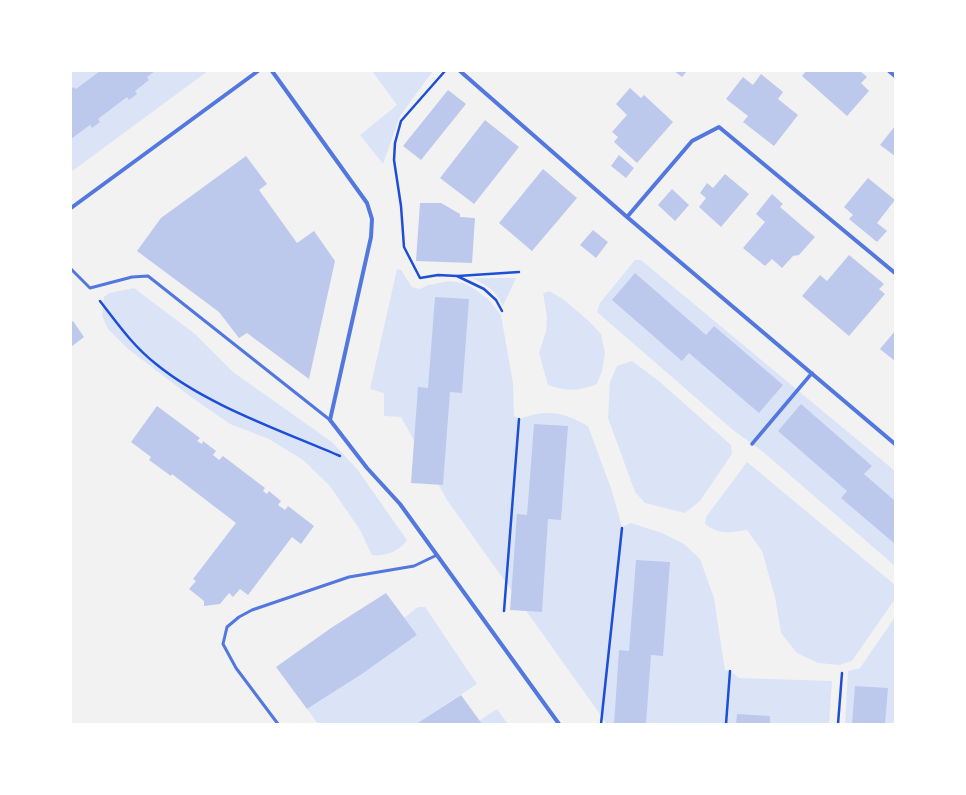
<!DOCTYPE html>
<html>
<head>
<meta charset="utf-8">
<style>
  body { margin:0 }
  #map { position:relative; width:966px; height:795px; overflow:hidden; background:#f2f2f2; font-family:Commissioner,sans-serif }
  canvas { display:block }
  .frame { position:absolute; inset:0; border:72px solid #fff; pointer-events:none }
</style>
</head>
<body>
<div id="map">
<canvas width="966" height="795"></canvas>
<div class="frame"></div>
</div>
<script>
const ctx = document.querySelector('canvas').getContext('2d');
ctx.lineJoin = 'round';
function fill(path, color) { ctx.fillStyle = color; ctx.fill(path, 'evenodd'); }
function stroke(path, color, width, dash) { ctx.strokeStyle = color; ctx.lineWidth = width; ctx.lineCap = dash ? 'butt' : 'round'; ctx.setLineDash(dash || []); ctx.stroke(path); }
fill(new Path2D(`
  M71,71h137l-137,101z
  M372,71h61l-33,45 -17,48 -23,-29 37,-30z
  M635,260h6l254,211v95l-133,-115 -29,-21 -136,-118 3,-9z
  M397,269l4,1 11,17 8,2 8,-4 22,-4 13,2 10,5 15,11 13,16 12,68 1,33 5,3c29,-10 43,-7 69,7l24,65 10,36 9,-4 31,10 22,11 16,15 14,39 11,72 5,1 9,7 93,3 -3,43h-222l-160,-224 -46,-83 -17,-1v-23l-14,-4z
  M472,278h44l-13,28c-8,-17 -14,-19 -31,-28z
  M134,288l61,46 38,38 99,70 25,27 50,71c-7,11 -22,17 -35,15l-12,-25 -31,-45 -26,-25 -34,-21 -39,-15 -39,-27 -63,-48 -20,-20 -6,-13 2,-19 5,-4z
  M549,291l14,8 26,22 12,13 4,19 -3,18 -5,13c-18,7 -30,8 -49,1l-9,-32 7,-22 1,-14 -4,-24z
  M632,361l28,21 71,63 1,9 -32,47 -15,12 -40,-10 -10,-11 -27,-74 2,-36 7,-16z
  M747,462l148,123v14l-43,62 -13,4 -21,-2 -21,-10 -16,-20 -6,-36 -13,-46 -15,-21c-18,2 -26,6 -42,-6l1,-7z
  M418,607h7l52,77 -61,40h-98l-11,-15 55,-35 55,-39 -13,-17z
  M895,617v107h-50l3,-53 12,-3z
  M497,709l11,15h-26l-3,-3z`), '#dbe4f7');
fill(new Path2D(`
  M100,71h55l-8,6 2,3 -14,11 2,3 -8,6 -2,-3 -29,22 2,3 -8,6 -2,-3 -19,14v-50l3,-2 2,2z
  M674,71h13l-5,6z
  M806,71h54l7,6 -6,6 8,8 -22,25 -45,-40z
  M761,74l22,18 -5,7 20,16 -24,31 -31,-24 5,-6 -22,-17 17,-22 10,8z
  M630,88l11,10 3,-3 29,27 -36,41 -23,-21 4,-5 -6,-5 15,-17 -11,-11z
  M448,90l18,14 -45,56 -18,-14z
  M485,120l34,27 -45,57 -34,-26z
  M895,126v30l-15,-11z
  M619,155l15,13 -8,10 -15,-12z
  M246,156l21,28 -8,6 38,53 17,-12 21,30 -26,118 -62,-46 -8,5 -20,-26 -82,-61 24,-33z
  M543,169l34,29 -45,53 -33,-28z
  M725,174l24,20 -28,33 -22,-20 7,-9 -6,-5 7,-10 6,5z
  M868,178l27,22 -18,23 10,8 -10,11 -28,-23 4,-4 -9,-8z
  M672,189l17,16 -14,16 -17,-16z
  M772,194l11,10 -3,3 35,30 -16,18 -6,1 -11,12 -10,-9 -7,7 -22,-18 22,-26 -9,-8z
  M420,203h21l19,11v3l15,1 -3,45 -56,-2z
  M593,230l15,12 -12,16 -16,-13z
  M849,255l35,29 -5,5 6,5 -36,42 -47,-40 18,-21 7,6z
  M635,273l71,62 8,-9 69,59 -24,28 -70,-60 -7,8 -70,-61z
  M435,297l34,2 -7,94 -12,-1 -7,93 -32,-2 7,-96 10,1z
  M73,321l11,16 -13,10v-24z
  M895,331v30l-15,-12z
  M801,404l71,62 -8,8 31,27v43l-54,-46 6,-7 -69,-60z
  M157,406l43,32 -3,3 5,3 1,-3 13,10 -3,4 6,5 4,-4 42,32 -2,3 4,3 2,-3 12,10 -3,4 7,5 3,-4 26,20 -13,18 -9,-7 -44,58 -8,-6 -7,8 -4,-4 -9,11 -16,2v-5l-15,-12 7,-8 -3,-2 43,-56 -64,-49 -1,2 -22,-16 2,-3 -20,-15z
  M534,424l34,2 -7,94 -13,-1 -6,93 -32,-2 7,-96 10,1z
  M636,560l34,2 -7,94 -12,-1 -5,69h-32l5,-74 10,1z
  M386,593l31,42 -55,39 -55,35 -31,-42 55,-39z
  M855,686l33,2 -3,36h-33z
  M461,695l21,29h-66z
  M737,714l33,2v8h-34z`), '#bdc9ec');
stroke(new Path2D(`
  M445,71l-44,50 -6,22 -1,17 7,46 3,41 16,31 18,-3 19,1 27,13 12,11 6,11
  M458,276l61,-4
  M100,301c17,22 33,45 56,63 50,41 124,66 184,92
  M504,611l15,-192
  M601,724l21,-196
  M726,724l4,-53
  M838,724l4,-51`), '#1d4ed8', 2.5);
stroke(new Path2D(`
  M71,269l19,19 42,-11 16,-1 182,144
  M278,724l-42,-56 -13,-24 4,-17 12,-10 13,-7 97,-33 65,-11 23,-11`), '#5277de', 3);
stroke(new Path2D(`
  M752,444l60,-71`), '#5277de', 3.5);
stroke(new Path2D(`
  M272,71l95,132 5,16 -1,18 -41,183 37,48 33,36 159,220
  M460,71l167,146 268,227
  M889,71l6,5
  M71,208l187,-137
  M627,217l65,-76 27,-14 176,146`), '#5277de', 4);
</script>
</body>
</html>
